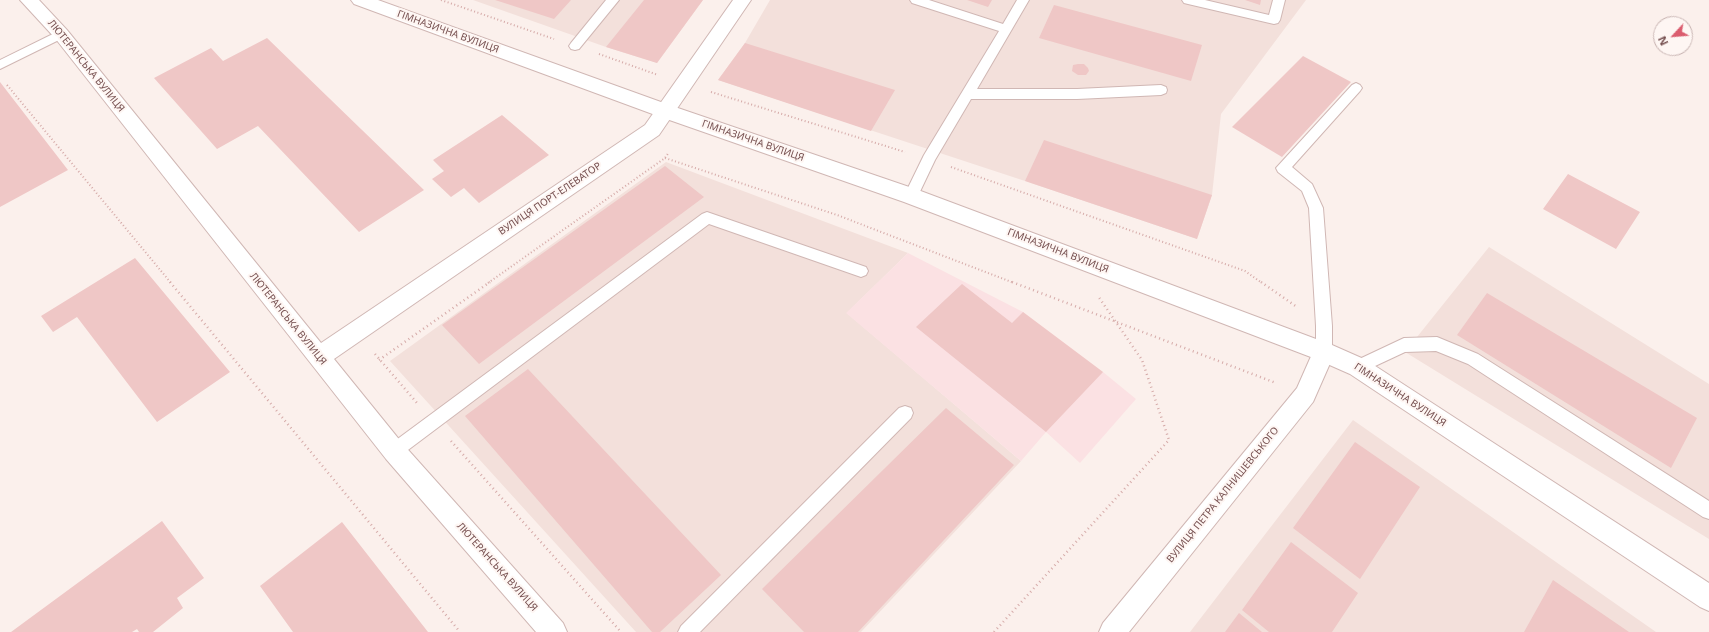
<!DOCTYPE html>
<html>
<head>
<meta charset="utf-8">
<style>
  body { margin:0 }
  #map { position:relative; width:1709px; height:632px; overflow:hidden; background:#fbf0ec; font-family:"Noto Sans",sans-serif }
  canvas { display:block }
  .north { position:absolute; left:1653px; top:16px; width:40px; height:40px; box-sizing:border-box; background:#fef6f3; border:1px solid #c8b4b2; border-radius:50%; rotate:244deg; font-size:11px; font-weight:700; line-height:16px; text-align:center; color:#765050 }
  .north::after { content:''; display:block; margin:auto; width:14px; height:18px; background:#db5c6e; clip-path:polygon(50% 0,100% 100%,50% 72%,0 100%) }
</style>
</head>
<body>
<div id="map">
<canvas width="1709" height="632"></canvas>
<div class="north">N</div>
</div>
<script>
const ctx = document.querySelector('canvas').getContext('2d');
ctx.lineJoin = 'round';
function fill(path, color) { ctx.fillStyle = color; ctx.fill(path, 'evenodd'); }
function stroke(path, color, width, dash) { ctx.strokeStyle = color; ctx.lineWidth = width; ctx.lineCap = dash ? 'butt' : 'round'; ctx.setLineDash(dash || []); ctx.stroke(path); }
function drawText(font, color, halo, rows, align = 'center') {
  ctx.font = font + ' "Noto Sans",sans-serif'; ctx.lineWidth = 4; ctx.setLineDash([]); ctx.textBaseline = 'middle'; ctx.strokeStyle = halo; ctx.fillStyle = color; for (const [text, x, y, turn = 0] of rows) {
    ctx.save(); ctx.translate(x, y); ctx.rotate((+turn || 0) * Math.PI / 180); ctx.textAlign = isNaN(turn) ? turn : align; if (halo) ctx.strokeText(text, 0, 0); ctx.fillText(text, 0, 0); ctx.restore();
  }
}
fill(new Path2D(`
  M473,0h230l-46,63 -51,-16z
  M770,0h536l-85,114 -9,81 -15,44 -172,-58 -307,-101 27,-37z
  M666,162l242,91 -61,60 174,148 -160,171h-225l-246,-271z
  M1489,247l220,137v155l-304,-187z
  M1353,420l303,212h-466z`), '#f3e0db');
fill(new Path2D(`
  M908,253l115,59 80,60 33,27 -56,64 -34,-31 -25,29 -175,-148z`), '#fbe1e3');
fill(new Path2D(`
  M495,0h76l-17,19z
  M644,0h59l-46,63 -51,-16z
  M967,0h25l-4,7z
  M1245,0h16l-1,5z
  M1054,5l148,40 -11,36 -152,-43z
  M267,38l157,152 -65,42 -101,-106 -41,23 -63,-71 57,-30 12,13z
  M745,43l150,47 -24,41 -153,-51z
  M1303,56l48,26 -69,75 -50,-30z
  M1078,64h6l4,4 1,3 -3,4h-8l-6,-4 1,-6z
  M0,82l68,88 -68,37z
  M502,115l47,40 -70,48 -15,-15 -13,9 -19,-18 12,-8 -11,-11z
  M1044,140l168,55 -15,44 -172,-58z
  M665,166l39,31 -225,167 -37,-39z
  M1568,174l72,38 -24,37 -73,-40z
  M135,258l95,114 -73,50 -80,-105 -24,15 -12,-16z
  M962,284l50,39 11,-11 80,60 -57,60 -130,-105z
  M1487,293l210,125 -26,50 -214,-133z
  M528,369l193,206 -61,57h-8l-187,-216z
  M946,408l68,57 -156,167h-54l-42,-43z
  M1355,442l65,45 -60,92 -67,-51z
  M162,521l42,57 -27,20 6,10 -30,24h-14l-2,-3 -5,3h-121z
  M342,522l86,110h-135l-33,-46z
  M1291,542l67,51 -26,39h-63l-27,-22z
  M1553,580l76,52h-105z
  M1239,613l23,19h-37z`), '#efc7c6');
const service = new Path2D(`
  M606,0h13l-40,49 -4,1 -4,-1 -2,-3 2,-3z
  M910,0h19l74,24 14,-24h12l-52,89h100l84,-4 5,2 1,3 -1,3 -5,2 -84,4h-106l-36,61 -19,40 -5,1 -5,-1 -2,-4 20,-41 75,-124 -87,-28z
  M1182,0h23l64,15 4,-15h12l-5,20 -2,3 -4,1 -86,-20 -4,-1z
  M61,30l4,1 2,3 -2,3 -65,32v-9z
  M1356,83l4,2 2,3 -2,3 -68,76 20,17 11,24 9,118v26l-3,5 -5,2 -5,-2 -3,-5v-26l-7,-118 -7,-17 -24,-19 -2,-4 76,-83z
  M707,212l159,55 2,4 -2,4 -5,2 -152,-53 -309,232 -6,3 -6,-3 -2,-5 2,-5 314,-232z
  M1437,337l41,17 231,147v18l-6,-2 -235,-153 -32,-13 -31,1 -47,22 -5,-2 -3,-5 3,-5 51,-24z
  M905,406l6,2 2,5 -2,5 -211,214h-22l3,-6 218,-218z`);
const minor = new Path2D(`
  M20,0h19l28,30 254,313 324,-218 88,-125h18l-92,135 -325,224 68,84 161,180 4,9h-31l-150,-173 -331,-421z
  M1324,342l8,3 3,7 -22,50 -184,230h-30l4,-9 194,-235 19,-43z`);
const tertiary = new Path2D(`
  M351,0h27l294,106 246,84 414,155 34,15 343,223v28l-9,-4 -350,-233 -34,-15 -412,-157 -246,-86 -304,-112z`);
stroke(service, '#d0b7b4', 2);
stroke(minor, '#d0b7b4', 2);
stroke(tertiary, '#d0b7b4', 2);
stroke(new Path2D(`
  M441,0l113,39
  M599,54l59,21
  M7,85l164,198
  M711,92l194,60
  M665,158l172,57 177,68
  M951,167l294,104 17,12
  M488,283l177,-125 4,-6`), '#d5aaa8', 2, [1, 2.5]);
stroke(new Path2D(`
  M170,282l290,350
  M1012,282l264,101
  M1261,282l36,25
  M375,354l42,49
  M379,360l111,-78
  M451,441l170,191
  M994,632l175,-192 -27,-80 -44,-64`), '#d5aaa8', 2.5, [1, 3.5]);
fill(service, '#fff');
fill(minor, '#fff');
fill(tertiary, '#fff');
drawText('10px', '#765050', '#fef6f3', [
  ["ГІМНАЗИЧНА ВУЛИЦЯ",448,32,20],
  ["ЛЮТЕРАНСЬКА ВУЛИЦЯ",86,66,51],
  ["ГІМНАЗИЧНА ВУЛИЦЯ",753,141,19],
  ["ВУЛИЦЯ ПОРТ-ЕЛЕВАТОР",550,199,-34],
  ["ГІМНАЗИЧНА ВУЛИЦЯ",1058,251,21],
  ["ЛЮТЕРАНСЬКА ВУЛИЦЯ",288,319,51],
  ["ГІМНАЗИЧНА ВУЛИЦЯ",1400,395,33],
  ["ВУЛИЦЯ ПЕТРА КАЛНИШЕВСЬКОГО",1223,495,-51],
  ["ЛЮТЕРАНСЬКА ВУЛИЦЯ",497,567,48]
]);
</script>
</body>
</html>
